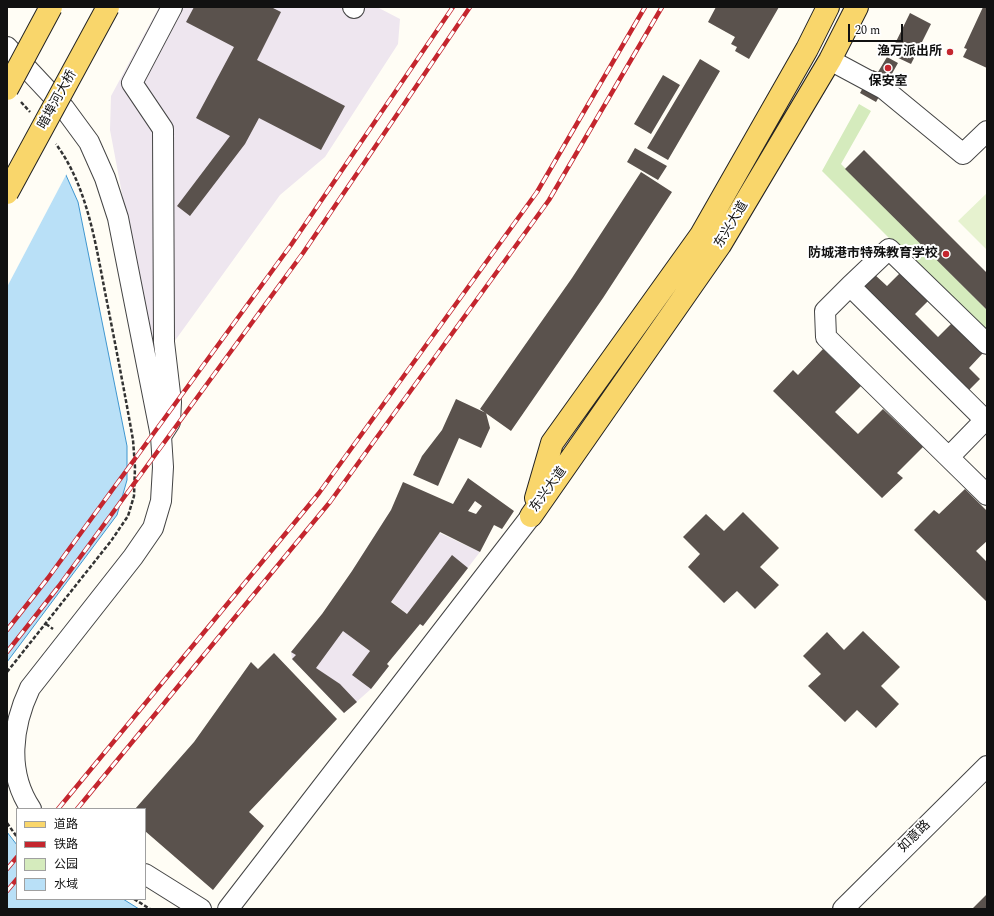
<!DOCTYPE html>
<html>
<head>
<meta charset="utf-8">
<style>
  body { margin:0 }
  #map { position:relative; width:994px; height:916px; overflow:hidden; background:#fffdf5; font-family:Spectral,"Noto Sans SC",serif }
  canvas { display:block }
  .frame { position:absolute; inset:0; border:8px solid #111; pointer-events:none }
  .legend { position:absolute; left:16px; top:808px; width:130px; height:92px; box-sizing:border-box; background:#fff; border:1px solid #a0a0a0; margin:0; padding:5px 7px; list-style:none; font-size:12px; color:#111 }
  .legend li { display:flex; align-items:center; gap:8px; height:20px }
  .legend b { width:20px; border:1px solid #a0a0a0 }
  .scale { position:absolute; left:848px; top:24px; width:55px; height:18px; box-sizing:border-box; border:2px solid #111; border-top:0; padding-left:5px; font-size:12px; line-height:14px; white-space:nowrap; color:#111; -webkit-text-stroke:3px #fff; paint-order:stroke }
</style>
</head>
<body>
<div id="map">
<canvas width="994" height="916"></canvas>
<div class="frame"></div>
<ul class="legend">
<li><b style="height:5px;background:#f9d66b"></b>道路</li>
<li><b style="height:5px;background:#c4262e"></b>铁路</li>
<li><b style="height:11px;background:#d5ebbd"></b>公园</li>
<li><b style="height:11px;background:#b9e0f7"></b>水域</li>
</ul>
<div class="scale">20 m</div>
</div>
<script>
const ctx = document.querySelector('canvas').getContext('2d');
ctx.lineJoin = 'round';
function fill(path, color) { ctx.fillStyle = color; ctx.fill(path, 'evenodd'); }
function stroke(path, color, width, dash) { ctx.strokeStyle = color; ctx.lineWidth = width; ctx.lineCap = dash ? 'butt' : 'round'; ctx.setLineDash(dash || []); ctx.stroke(path); }
function drawText(font, color, halo, rows, align = 'center') {
  ctx.font = font + ' Spectral,"Noto Sans SC",serif'; ctx.lineWidth = 4; ctx.setLineDash([]); ctx.textBaseline = 'middle'; ctx.strokeStyle = halo; ctx.fillStyle = color; for (const [text, x, y, turn = 0] of rows) {
    ctx.save(); ctx.translate(x, y); ctx.rotate((+turn || 0) * Math.PI / 180); ctx.textAlign = isNaN(turn) ? turn : align; if (halo) ctx.strokeText(text, 0, 0); ctx.fillText(text, 0, 0); ctx.restore();
  }
}
fill(new Path2D(`
  M159,7h218l23,12 -2,25 -73,113 -45,38 -106,147 3,54 -14,15 -53,-281 1,-34z
  M391,510l89,42 -57,74 -71,-55z
  M322,614l67,52 -18,23 -27,24 -52,-54 -1,-7z`), '#eee6ef');
fill(new Path2D(`
  M859,104l12,7 -30,53 146,146v26l-165,-165z`), '#d5ebbd');
fill(new Path2D(`
  M987,193v57l-29,-29z`), '#e6f2cf');
const water = new Path2D(`
  M7,100l54,64 17,38 49,244v34l-10,35 -110,147z
  M7,832l10,13v54h106l16,10h-132z`);
fill(water, '#b9e0f7');
stroke(water, '#3f96cf', 1);
fill(new Path2D(`
  M7,98l55,64 5,11 -60,114z`), '#fffdf5');
fill(new Path2D(`
  M194,7h77l10,5 -24,48 88,46 -24,44 -62,-32 -14,26 -55,72 -13,-10 53,-70 -34,-18 38,-71 -48,-25z
  M716,7h63l-30,52 -14,-8 2,-4 -6,-3 4,-7 -27,-15z
  M983,7h4v61l-24,-11 4,-8 -3,-1z
  M910,13l21,11 -20,40 -21,-10z
  M887,57l11,6 -22,39 -16,-9 13,-23 5,2z
  M700,59l20,12 -52,89 -21,-12z
  M663,75l17,10 -29,49 -17,-10z
  M635,148l32,18 -9,14 -31,-18z
  M864,150l123,123v37l-142,-141z
  M641,172l31,20 -69,106 -92,133 -31,-22 92,-131z
  M901,272l28,28 -14,14 23,23 14,-14 31,30 -14,15 11,11 -13,13 -106,-105 13,-13 13,12z
  M823,349l38,37 -26,26 23,22 25,-25 40,38 -26,26 6,5 -21,20 -109,-107 20,-21 5,5z
  M456,399l30,14 4,15 -9,20 -22,-10 -21,48 -25,-11 9,-19 20,-26z
  M468,478l46,33 -12,18 -8,-4 -14,27 -40,-20 -49,70 16,12 45,-59 16,13 -45,58 -3,-2 -33,40 2,2 -18,23 -19,-14 18,-24 -27,-20 -27,37 24,16 17,18 -13,11 -52,-54 4,-4 -5,-3 31,-38 30,-43 39,-61 12,-28 50,22zM475,501l7,5 -6,8 -8,-3z
  M965,489l22,22v30l-11,10 11,11v40l-73,-72 20,-20 5,4z
  M743,512l36,36 -19,19 19,18 -24,24 -18,-18 -13,12 -36,-36 12,-13 -17,-17 23,-23 18,17z
  M863,631l37,36 -19,19 18,18 -23,24 -19,-18 -12,12 -37,-36 13,-12 -18,-18 24,-24 17,18z
  M274,653l63,66 -88,93 15,14 -51,64 -68,-59v-22h-10l59,-67 57,-80 7,7z
  M987,894v15h-15z`), '#5a524d');
const minor = new Path2D(`
  M353,7l1,1
  M7,47l57,61 25,34 16,36 13,40 43,218 2,31 -2,34 -8,27 -20,29 -103,131c-18,38 -24,84 1,121
  M830,60l54,29 79,65 24,-23
  M850,286l39,-37 98,95
  M987,422l-137,-136 -25,25 1,26 161,158
  M161,436l9,-14 1,-20 -7,-60 -1,-213 -31,-46 40,-76
  M949,457l38,-39
  M145,874l56,35
  M228,909l303,-393
  M843,909l144,-143`);
const major = new Path2D(`
  M536,498l16,-55 149,-208 106,-186 21,-42
  M531,516l189,-271 110,-185 27,-53`);
stroke(minor, '#444', 22);
stroke(major, '#222', 24);
stroke(new Path2D(`
  M21,102l9,10
  M46,624l7,5
  M7,672l104,-131 17,-25 6,-20 1,-29 -2,-27c-8,-46 -17,-92 -26,-138 -11,-54 -18,-113 -51,-158
  M7,823l10,14
  M134,899l16,10`), '#333', 2.5, [4, 2]);
stroke(minor, '#fff', 20);
stroke(major, '#f9d66b', 22);
const rail = new Path2D(`
  M7,630l41,-52 243,-333 162,-238
  M7,652l52,-66 244,-333 167,-246
  M58,809l261,-316 218,-301 108,-185
  M77,809l253,-307 219,-302 113,-193
  M7,869l10,-12
  M7,891l10,-12`);
stroke(rail, '#c4262e', 4.5);
stroke(rail, '#fff', 3, [9]);
const majorBridge = new Path2D(`
  M7,89l44,-82
  M7,193l101,-186`);
stroke(majorBridge, '#222', 24, []);
stroke(majorBridge, '#f9d66b', 22);
for (const [x, y, r, color] of [
  [950,52,4,"#c4262e"],
  [888,68,4,"#c4262e"],
  [946,254,4,"#c4262e"]
]) { const dot = new Path2D(); dot.arc(x, y, r, 0, 2 * Math.PI); ctx.fillStyle = color; ctx.fill(dot); stroke(dot, '#fff', 1.5); }
drawText('bold 13px', '#111', '#fff', [
  ["渔万派出所",942,52],
  ["保安室",888,82,"center"],
  ["防城港市特殊教育学校",938,254]
], 'right');
drawText('13px', '#111', '#fff', [
  ["暗埠河大桥",58,100,-61],
  ["东兴大道",732,225,-59],
  ["东兴大道",549,490,-54],
  ["如意路",915,837,-45]
]);
</script>
</body>
</html>
